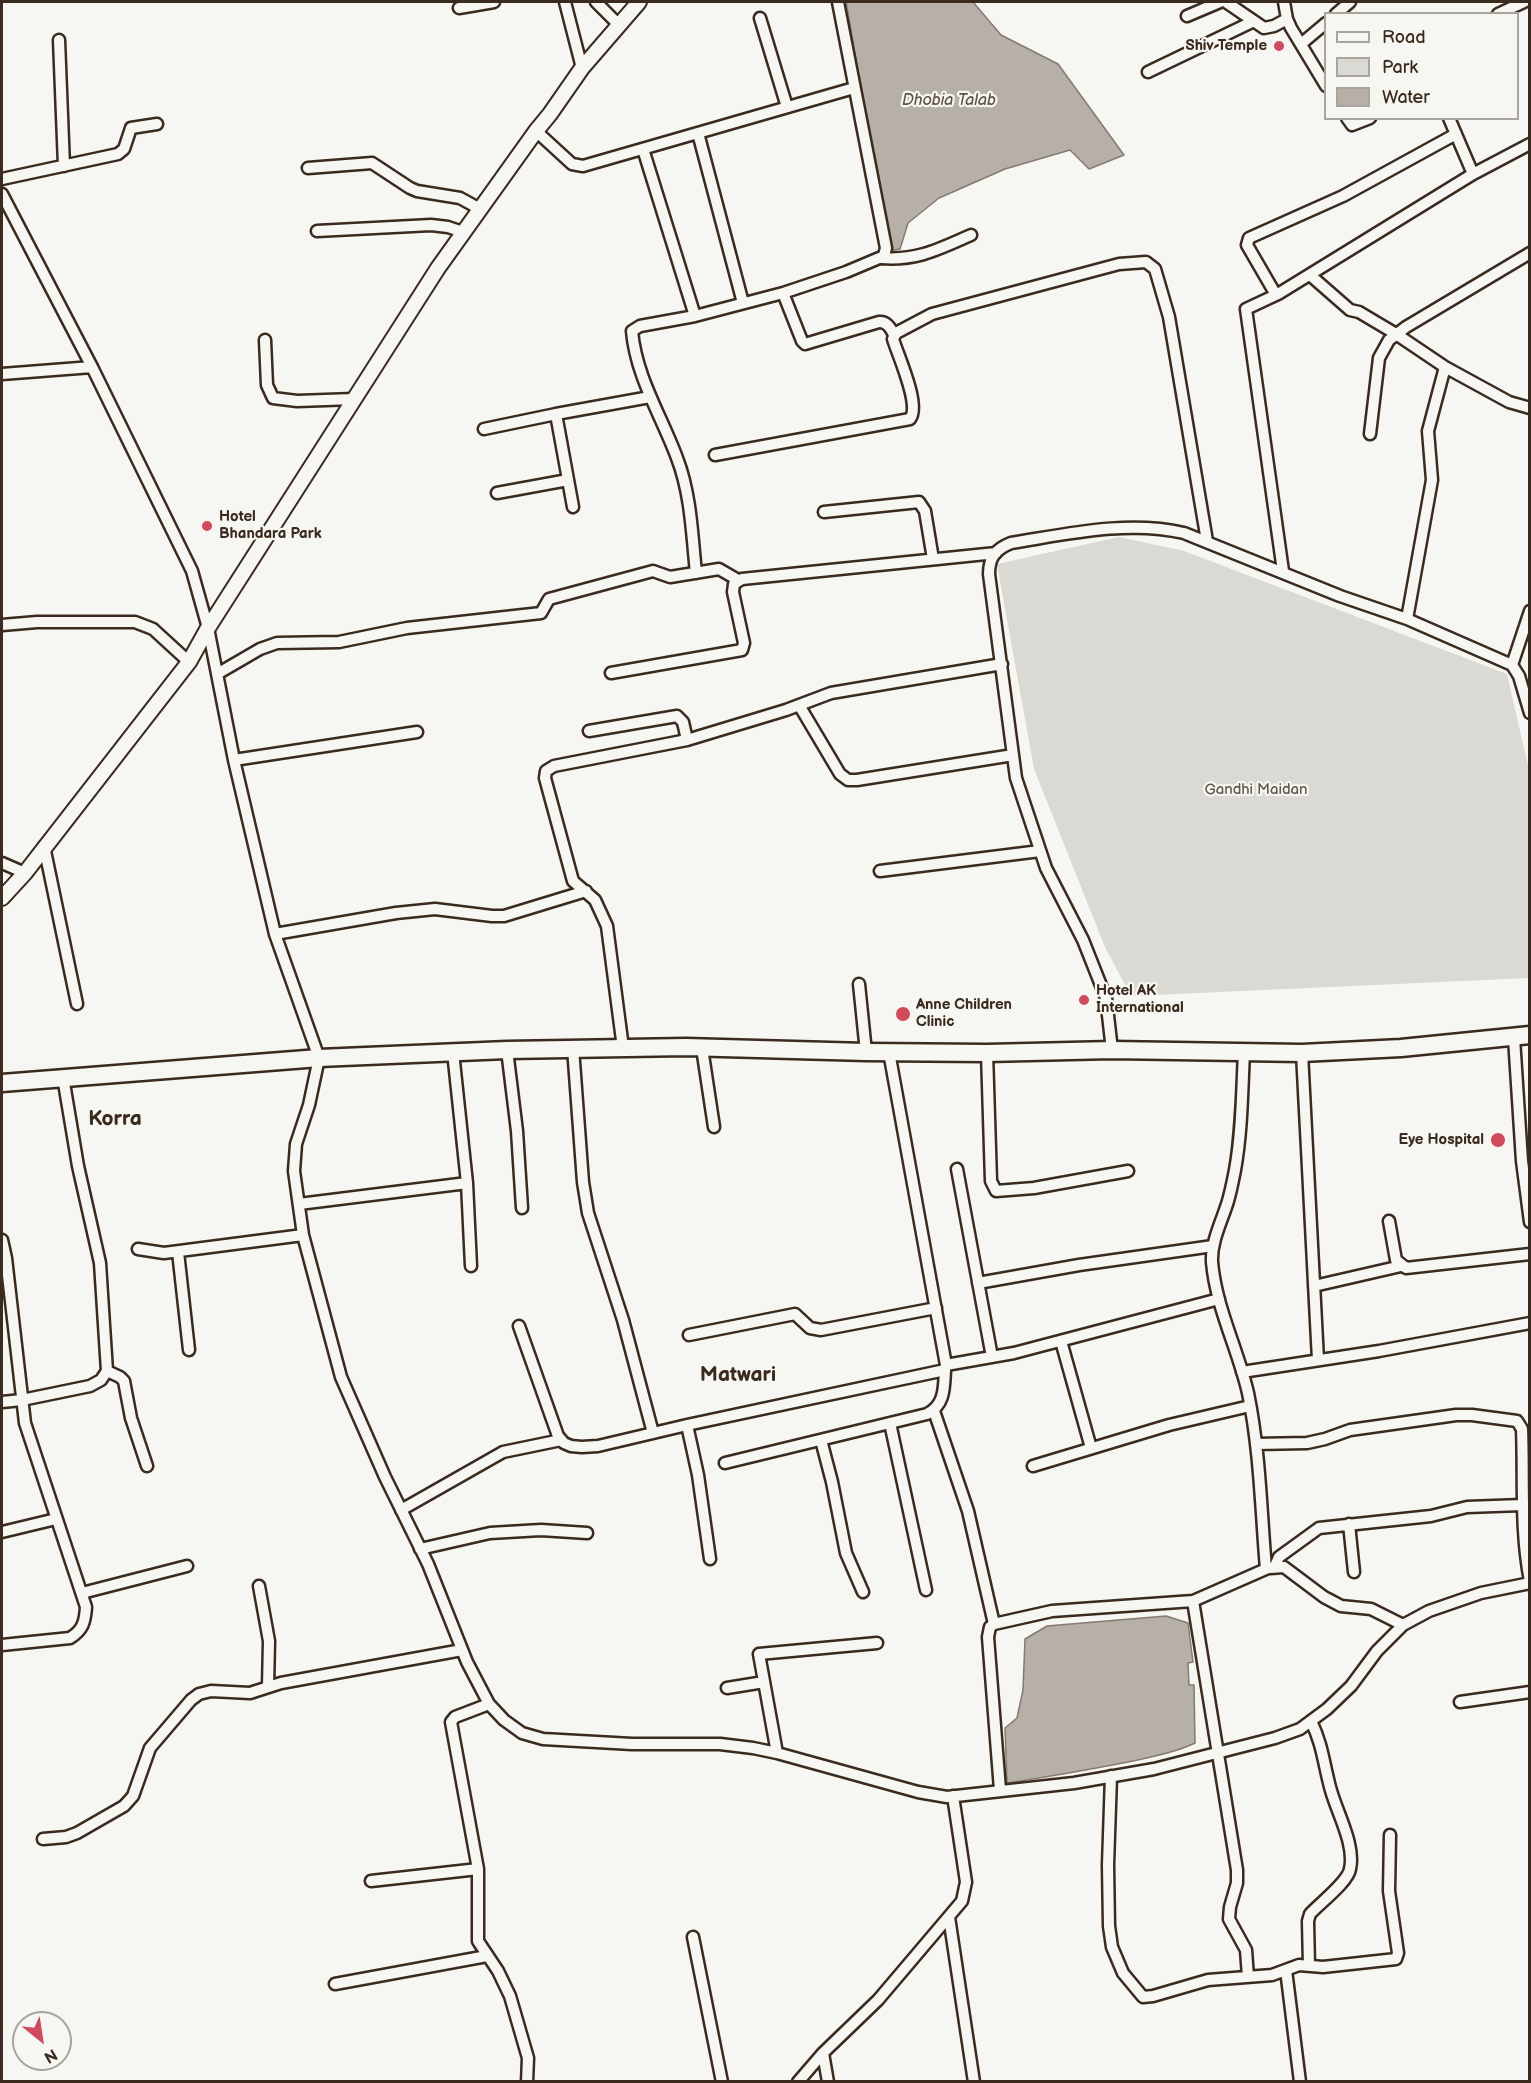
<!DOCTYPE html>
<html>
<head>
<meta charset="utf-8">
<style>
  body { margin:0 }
  #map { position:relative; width:1531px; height:2083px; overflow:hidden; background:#f6f6f2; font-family:"Balsamiq Sans",sans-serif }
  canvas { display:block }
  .frame { position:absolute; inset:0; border:3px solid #3b2a1e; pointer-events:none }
  .legend { position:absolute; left:1324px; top:12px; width:195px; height:108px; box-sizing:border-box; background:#f6f6f2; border:2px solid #aba49d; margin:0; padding:8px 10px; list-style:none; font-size:18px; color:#3b2a1e }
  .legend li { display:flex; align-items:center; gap:12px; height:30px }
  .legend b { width:30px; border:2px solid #aba49d }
  .north { position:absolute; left:12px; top:2011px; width:60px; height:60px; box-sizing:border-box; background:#f6f6f2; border:2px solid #aba49d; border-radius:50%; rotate:150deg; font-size:16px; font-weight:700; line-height:24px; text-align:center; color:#3b2a1e }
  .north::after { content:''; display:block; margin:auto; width:21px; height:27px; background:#d1495b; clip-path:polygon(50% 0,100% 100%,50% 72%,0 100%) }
</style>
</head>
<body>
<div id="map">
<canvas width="1531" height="2083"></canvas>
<div class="frame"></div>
<ul class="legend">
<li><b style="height:8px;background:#f6f6f2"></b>Road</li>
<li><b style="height:16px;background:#dad9d3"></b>Park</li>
<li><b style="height:16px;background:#b6b0a9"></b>Water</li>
</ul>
<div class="north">N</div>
</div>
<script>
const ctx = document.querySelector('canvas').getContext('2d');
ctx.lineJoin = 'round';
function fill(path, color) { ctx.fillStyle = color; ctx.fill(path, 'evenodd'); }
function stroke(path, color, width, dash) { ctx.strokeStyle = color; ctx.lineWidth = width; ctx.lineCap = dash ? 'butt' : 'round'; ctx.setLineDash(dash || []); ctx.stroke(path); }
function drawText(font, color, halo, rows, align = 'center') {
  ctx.font = font + ' "Balsamiq Sans",sans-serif'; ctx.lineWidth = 4.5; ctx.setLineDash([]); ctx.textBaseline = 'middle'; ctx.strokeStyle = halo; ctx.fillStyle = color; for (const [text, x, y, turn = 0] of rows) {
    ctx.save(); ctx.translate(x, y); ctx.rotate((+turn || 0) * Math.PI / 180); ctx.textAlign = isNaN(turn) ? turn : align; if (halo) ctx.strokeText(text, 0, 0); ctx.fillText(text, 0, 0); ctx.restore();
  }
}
fill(new Path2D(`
  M1119,537l65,14 323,123 22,96v208l-398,18 -26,-49 -71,-178 -37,-205z`), '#dad9d3');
const water = new Path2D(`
  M846,2h127l28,33 57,29 66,91 -35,14 -19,-19 -65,19 -66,29 -31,25 -8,26 -11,2z
  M1166,1616l22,7 5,39 -5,1 1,22h5l1,58c-21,10 -45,14 -67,19 -41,8 -81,15 -121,21l-2,-55 12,-10 6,-28 2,-51 22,-13z`);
fill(water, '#b6b0a9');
stroke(water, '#857a71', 1.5);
const minor = new Path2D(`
  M565,2l17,66
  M596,2l23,23
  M1226,2l38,26 10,-2 13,-7
  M1284,2l3,17 4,9 35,58
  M459,8l35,-6
  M1336,14l14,-12
  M1498,14l26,-12
  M1187,16l33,-14
  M760,18l27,89
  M59,40l5,126
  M1301,44l25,-21
  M1148,72l106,-51
  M1347,118l5,7 18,-7
  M1449,118l24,56
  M536,131l36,33 11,2 271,-78
  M698,133l45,170
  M643,149l52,167
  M308,168l64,-5 38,25 7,3 43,7 20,11
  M2,179l116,-25 6,-5 7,-21 26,-4
  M2,194l90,173 100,204 16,57 26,132 41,174 44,124 -10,47 -13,39 -2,27 9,64 38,142 44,100 43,87 39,98 22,42 15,16 18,13 21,6 89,5h88l33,4 24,5 141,39 29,5 127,-14 80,-14 121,-31 25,-9 27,-20 24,-23 26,-35 26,-26 26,-14 52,-18 49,-10
  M317,231l114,-6 17,2 15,5
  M881,258c36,3 58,-9 90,-23
  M1310,275l40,35 9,2 37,22 49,33 64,35 21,6
  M783,293l19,48 3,3 74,-22c8,-1 12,6 15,13
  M1276,295l-29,-50 2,-7 94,-42 113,-62
  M265,340l2,45 6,13 24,3 57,-2
  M2,374l90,-7
  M556,414l17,93
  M484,429l72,-15 94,-17
  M1370,434l9,-76 10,-18 17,-13 124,-74
  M715,455l195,-36c11,-14 -12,-63 -17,-80l3,-6 36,-19 187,-50 27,-2 9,7 14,48 38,224
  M497,493l71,-13
  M824,512l95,-10 6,9 8,48
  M1283,571l-37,-262 32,-15 195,-120 57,-30
  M696,573c-4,-38 -5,-79 -19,-115 -15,-41 -41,-81 -45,-127l8,-5 55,-10 88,-23 63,-21 38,-16 2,-8 -48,-246
  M1407,619l25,-139 -4,-49 17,-64
  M2,625l35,-3h98l18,7 36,33
  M1512,665l18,-54
  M611,673l131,-23 2,-7 -11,-51 1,-8 8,-5 254,-26
  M217,674l43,-25 17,-6 62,-1 68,-14 134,-15 8,-14 104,-28 17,6 49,-8 19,11
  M799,705l41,69 8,6h9l156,-25
  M589,731l88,-15 6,6 4,18
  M234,760l183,-28
  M44,846l33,158
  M2,863l23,10
  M880,871l160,-20
  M275,934l121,-21 39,-4 57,7h12l82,-25
  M859,984l7,68
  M1514,1038l8,123 8,61
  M573,1048l10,134 5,31 35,107 30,113
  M623,1048l-16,-122 -12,-26 -22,-19 -28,-103 1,-7 8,-5 133,-26 99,-30 45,-17 171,-29
  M702,1048l12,79
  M507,1050l10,81 5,77
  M1112,1050l-6,-52 -23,-58 -37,-72 -30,-90 -27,-204c0,-17 7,-25 22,-31 57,-9 116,-23 173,-10l156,63 67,23 105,46 7,11 11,37
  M453,1052l14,131 4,83
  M987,1053l4,128 5,10 38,-3 94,-17
  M1302,1053l16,307
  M957,1169l35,188
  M299,1204l168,-21
  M1389,1221l7,39 10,8 124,-14
  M2,1240l4,18 19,165 61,184c-1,15 -3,23 -16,31l-68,7
  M138,1249l26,4 139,-18
  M178,1252l11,98
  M978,1283l101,-18 134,-19
  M1314,1286l87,-20
  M519,1326l39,110 6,7 7,3 11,1 16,-1 89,-21 258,-55 1,-5 -57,-313
  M689,1335l106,-21 15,14 11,2 115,-22
  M1061,1341l30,107
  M946,1365l68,-12 205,-54
  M107,1371l13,6 4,4 7,37 16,48
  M1242,1372l137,-21 151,-28
  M2,1402l20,-2 68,-14 11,-6 6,-9 -7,-108 -22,-97 -15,-89
  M934,1411l34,100 26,113
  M890,1423l36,167
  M687,1425l11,50 12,84
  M821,1440l11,42 14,71 17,39
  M1256,1444l51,-1 18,-4 25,-9 106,-15h16l45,6 5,8c2,51 -2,101 8,152
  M725,1463l202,-49c18,-9 17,-26 18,-44
  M1033,1466l136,-41 81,-19
  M401,1510l102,-58 58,-12
  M1349,1524l5,48
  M2,1532l54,-13
  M420,1549l70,-16 51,-3 46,3
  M1275,1566l4,-9 40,-29 112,-12 36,-9 55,-2
  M1270,1568l14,-1 40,30 17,9 30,3 32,16
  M259,1586l10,55 -1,46
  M82,1593l105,-27
  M1193,1601l44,269v13l-7,24 -1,12 17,31 2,27
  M727,1688l37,-6
  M1460,1702l70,-10
  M489,1704l-34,13 -4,5 27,147v72l20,30 12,25 18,62 -1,24
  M777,1753l-18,-99 118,-11
  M1111,1776l-3,89 1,61 3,21 11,26 20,24 10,-1 55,-16 64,-5 27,-10 24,2 73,-8 2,-6 -9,-62 1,-56
  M1000,1790l-12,-153 2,-10 4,-3 58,-13 141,-10 73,-32c-5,-58 -6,-118 -18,-176 -10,-44 -32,-85 -36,-131 -1,-21 10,-41 16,-61 3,-10 5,-21 7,-31 7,-39 7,-79 9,-118
  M43,1839l23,-2 11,-4 47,-27 9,-10 17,-48 41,-48 8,-6 12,-3 39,2 31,-10 181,-33
  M371,1881l107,-12
  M949,1917l25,165
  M693,1937l29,145
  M1309,1966l-1,-45 2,-7c10,-11 38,-32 40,-45 6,-26 -16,-61 -21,-86 -6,-24 -7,-39 -18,-62
  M1286,1970l14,112
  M335,1984l152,-28
  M823,2053l5,29
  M798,2082l25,-29 55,-53 84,-99 4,-19 -13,-86`);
const secondary = new Path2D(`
  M2,898l23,-25 164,-211 19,-34 230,-360 98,-137 14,-17 32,-46 57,-66`);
const trunk = new Path2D(`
  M2,1083l317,-25 188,-8 179,-3 180,5 121,1 125,-3 190,3 99,-5 129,-13`);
stroke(minor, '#3b2a1e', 15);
stroke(secondary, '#3b2a1e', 18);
stroke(trunk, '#3b2a1e', 21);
stroke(minor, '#f6f6f2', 10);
stroke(secondary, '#f6f6f2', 14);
stroke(trunk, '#f6f6f2', 16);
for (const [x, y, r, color] of [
  [1279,46,6,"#d1495b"],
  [207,526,6,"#d1495b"],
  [1084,1000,6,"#d1495b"],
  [903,1014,8,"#d1495b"],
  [1498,1140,8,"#d1495b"]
]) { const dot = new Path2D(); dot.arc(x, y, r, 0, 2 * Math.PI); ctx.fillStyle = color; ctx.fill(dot); stroke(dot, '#f6f6f2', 2); }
drawText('bold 15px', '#3b2a1e', '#f6f6f2', [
  ["Shiv Temple",1267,46,"right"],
  ["Hotel",219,517],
  ["Bhandara Park",219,534],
  ["Hotel AK",1096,991],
  ["International",1096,1008],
  ["Anne Children",916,1005],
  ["Clinic",916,1022],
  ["Eye Hospital",1484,1140,"right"]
], 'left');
drawText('15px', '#63564b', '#f6f6f2', [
  ["Gandhi Maidan",1256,790]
]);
drawText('italic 16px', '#605248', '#f6f6f2', [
  ["Dhobia Talab",949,101]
]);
drawText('bold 21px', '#3b2a1e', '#f6f6f2', [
  ["Korra",115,1120],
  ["Matwari",738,1376]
]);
</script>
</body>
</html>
